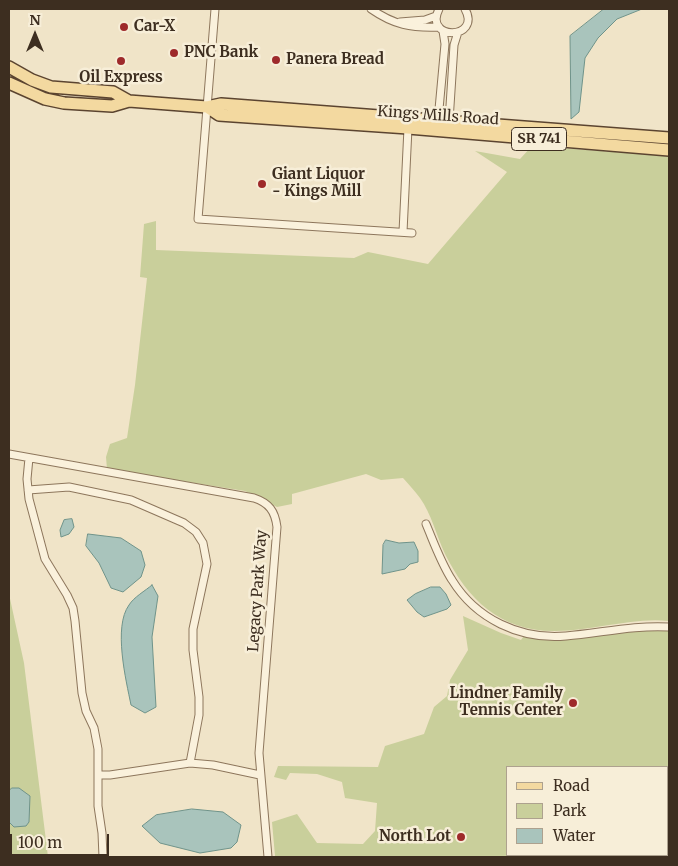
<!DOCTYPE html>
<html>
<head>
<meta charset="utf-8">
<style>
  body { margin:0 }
  #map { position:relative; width:678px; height:866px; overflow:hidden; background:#f0e4c8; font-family:Merriweather,serif }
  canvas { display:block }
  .frame { position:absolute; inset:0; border:10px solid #3d2e20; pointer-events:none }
  .legend { position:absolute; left:506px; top:766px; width:162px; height:90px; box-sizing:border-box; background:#f7eed8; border:1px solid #ada18e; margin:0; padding:6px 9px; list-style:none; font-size:15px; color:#3d2e20 }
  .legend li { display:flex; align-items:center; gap:10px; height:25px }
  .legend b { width:25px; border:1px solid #ada18e }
  .north { position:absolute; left:10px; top:10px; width:50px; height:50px; -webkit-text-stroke:4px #f7eed8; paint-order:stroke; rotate:0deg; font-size:14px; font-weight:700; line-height:20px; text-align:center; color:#3d2e20 }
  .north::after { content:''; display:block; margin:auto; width:18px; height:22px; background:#3d2e20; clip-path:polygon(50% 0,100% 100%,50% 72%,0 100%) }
  .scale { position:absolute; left:10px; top:834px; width:99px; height:22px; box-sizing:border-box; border:2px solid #3d2e20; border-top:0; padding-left:6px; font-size:15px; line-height:18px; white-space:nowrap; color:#3d2e20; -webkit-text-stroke:4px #f7eed8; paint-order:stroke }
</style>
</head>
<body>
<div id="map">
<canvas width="678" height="866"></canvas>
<div class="frame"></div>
<ul class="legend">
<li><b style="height:6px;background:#f3d9a0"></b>Road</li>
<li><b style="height:14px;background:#c9cf9b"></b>Park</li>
<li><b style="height:14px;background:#a9c4bc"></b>Water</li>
</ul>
<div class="north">N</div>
<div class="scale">100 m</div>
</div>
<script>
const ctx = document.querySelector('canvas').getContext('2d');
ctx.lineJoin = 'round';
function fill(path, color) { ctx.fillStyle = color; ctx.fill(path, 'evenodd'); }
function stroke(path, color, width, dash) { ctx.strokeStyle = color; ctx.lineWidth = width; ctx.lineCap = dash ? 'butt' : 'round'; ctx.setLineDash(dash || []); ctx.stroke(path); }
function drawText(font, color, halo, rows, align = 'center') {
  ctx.font = font + ' Merriweather,serif'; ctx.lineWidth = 5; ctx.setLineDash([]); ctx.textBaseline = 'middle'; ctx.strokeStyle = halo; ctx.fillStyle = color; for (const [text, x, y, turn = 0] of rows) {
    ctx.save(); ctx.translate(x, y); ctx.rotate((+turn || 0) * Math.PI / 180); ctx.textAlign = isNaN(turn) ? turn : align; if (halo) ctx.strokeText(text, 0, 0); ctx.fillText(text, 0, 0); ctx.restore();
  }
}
fill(new Path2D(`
  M532,146l137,10v465c-37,-4 -75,10 -113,10 -55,1 -88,-31 -111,-77 -8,-17 -14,-41 -25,-56 -5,-7 -11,-13 -17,-20l-22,2 -15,-6 -74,20v10l-15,3 -32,-16 -138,-22 -1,-12 4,-13 17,-6 8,-53 12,-107 -7,-1 4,-53 12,-3v29l198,8 14,-6 60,12 79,-92 -32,-21 45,8z
  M9,594l15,69 24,194h-39z
  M463,616l38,17 20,7 5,-7 15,3 128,-9v230h-401v-1h7l-3,-34 25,-8 20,29 46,1 12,-13 2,-28 -32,-5 -3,-16 -25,-8 -27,-1 -4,7 -12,-3 4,-11 100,1 7,-21 39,-12 10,-27 13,-11 3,-16 18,-30zM507,767h160v88h-160z`), '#c9cf9b');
const water = new Path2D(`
  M604,9h38l-25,10 -19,19 -13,20 -6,54 -8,7 -1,-83z
  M72,519l2,8 -5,7 -8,3 -1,-7 4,-10z
  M88,534l33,4 20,13 4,14 -4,12 -18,15 -12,-4 -12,-25 -13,-17z
  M386,540l13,3 15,-1 4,9v11l-8,2 -5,5 -23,5 1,-29z
  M152,585l6,11 -6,41 4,70 -11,6 -14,-8c-5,-25 -18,-78 -2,-100 5,-8 16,-14 23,-20z
  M431,587h9l6,7 5,11 -4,4 -23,8 -7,-5 -10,-12 8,-6z
  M12,788h7l11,8 -1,26 -3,4 -12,1 -5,-5v-31z
  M192,809l31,3 18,13 -4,17 -6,6 -31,5 -40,-10 -18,-17 14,-11z`);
fill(water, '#a9c4bc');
stroke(water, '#6f938a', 1);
const street = new Path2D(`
  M215,9l-17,210 214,14
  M371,9c23,16 40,19 68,18
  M439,9c-16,32 43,31 26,0
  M400,22l25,-2 11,-4
  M438,120l7,-76 -2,-13
  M449,121l5,-76 4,-13
  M403,232l5,-104
  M9,454l245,44c15,5 21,13 23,29l-18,226 9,104
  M29,458l-2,21 2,20 16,60 22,36 6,13 2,13 7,72 4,18 8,17 4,21v57l4,27 1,24
  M28,490l41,-3 62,13 53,23 12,9 7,11 4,21 -14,65v21l6,47v18l-9,48
  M426,524c8,19 15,39 26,56 24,39 68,60 114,56 35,-3 68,-11 103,-9
  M98,775h12l80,-12 23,2 47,10`);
const primary = new Path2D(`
  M9,67l23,13 19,7 62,5 16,9
  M9,83l36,16 19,4 48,3 17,-5 78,6 14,-3 448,34
  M207,107l12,8 189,13 261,22`);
stroke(street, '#8d765c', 9);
stroke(primary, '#5b4430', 14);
stroke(street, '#faf1dc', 7);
stroke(primary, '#f3d9a0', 11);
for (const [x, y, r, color] of [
  [124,27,5,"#9e2a2b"],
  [174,53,5,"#9e2a2b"],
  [276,60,5,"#9e2a2b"],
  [121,61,5,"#9e2a2b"],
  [262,184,5,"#9e2a2b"],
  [573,703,5,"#9e2a2b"],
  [461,837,5,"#9e2a2b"]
]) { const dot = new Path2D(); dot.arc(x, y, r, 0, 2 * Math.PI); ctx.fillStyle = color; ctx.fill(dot); stroke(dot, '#f7eed8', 2); }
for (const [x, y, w] of [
  [539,139,55]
]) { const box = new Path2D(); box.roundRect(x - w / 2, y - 11.5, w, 23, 4); ctx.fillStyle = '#f7eed8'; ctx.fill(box); stroke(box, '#3d2e20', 1); }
drawText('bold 14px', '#3d2e20', null, [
  ["SR 741",539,139]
]);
drawText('bold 15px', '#3d2e20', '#f7eed8', [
  ["Car-X",134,27],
  ["PNC Bank",184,53],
  ["Panera Bread",286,60],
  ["Oil Express",121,78,"center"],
  ["Giant Liquor",272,175],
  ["- Kings Mill",272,192],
  ["Lindner Family",563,694,"right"],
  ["Tennis Center",563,711,"right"],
  ["North Lot",451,837,"right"]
], 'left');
drawText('15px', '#3d2e20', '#f7eed8', [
  ["Kings Mills Road",438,116,4],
  ["Legacy Park Way",258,591,-86]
]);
</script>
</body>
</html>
